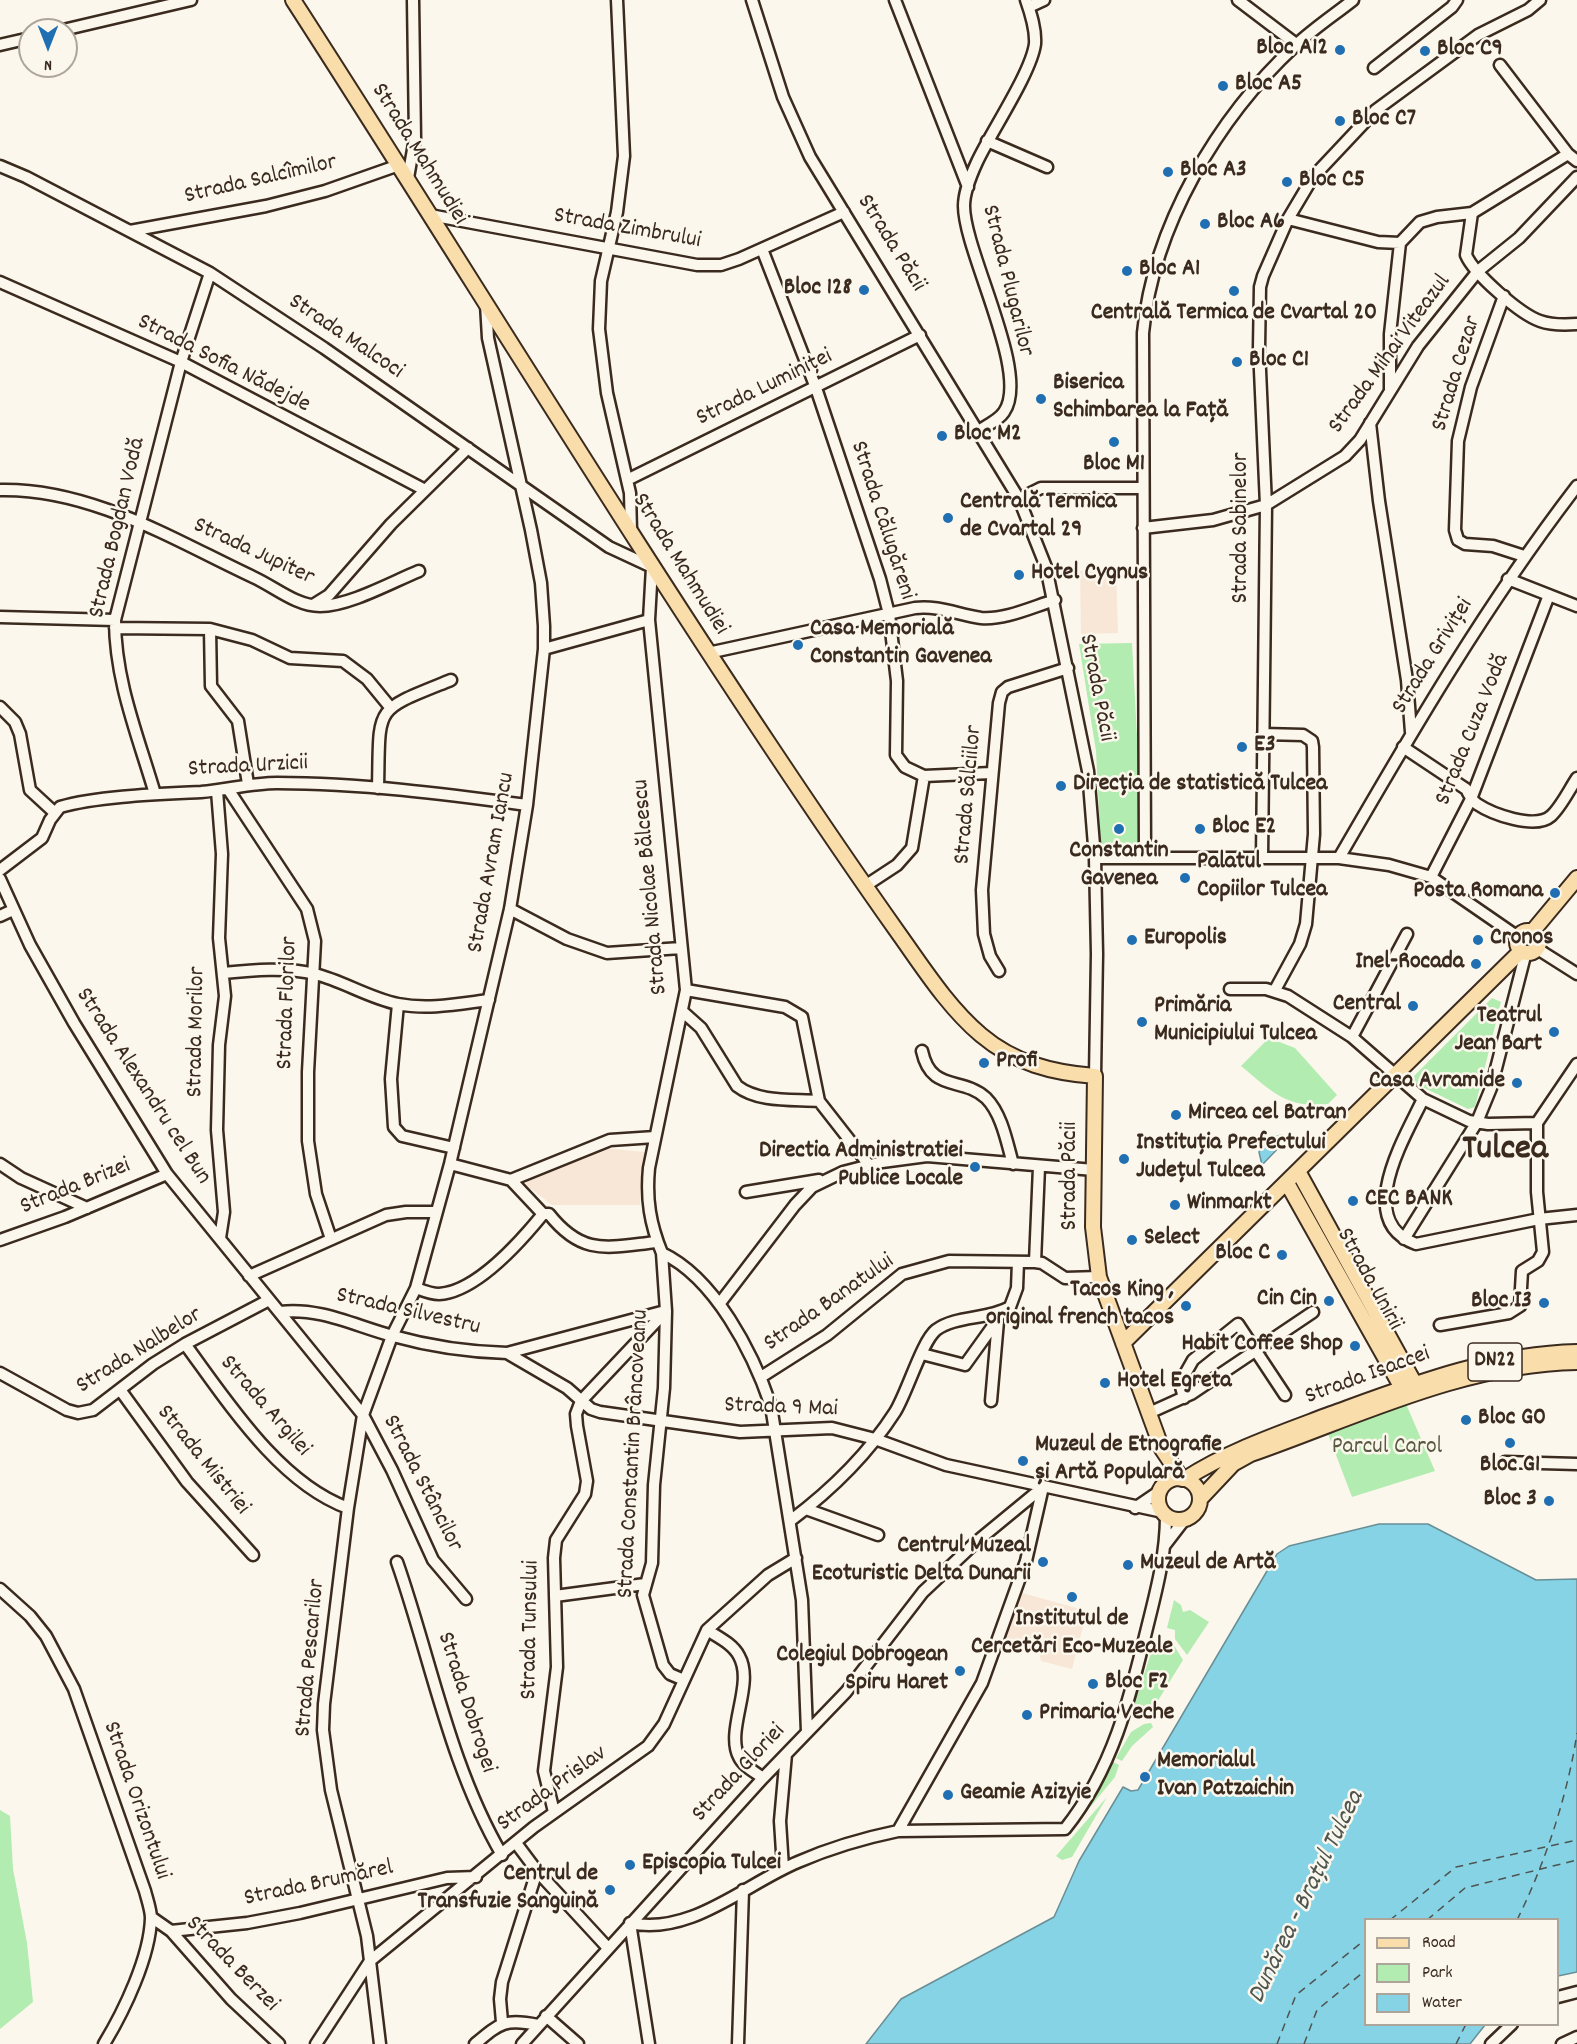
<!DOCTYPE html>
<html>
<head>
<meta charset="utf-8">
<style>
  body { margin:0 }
  #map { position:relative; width:1577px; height:2044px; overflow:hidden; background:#fbf7ec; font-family:Dekko,sans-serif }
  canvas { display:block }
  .legend { position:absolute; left:1364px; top:1918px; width:195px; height:108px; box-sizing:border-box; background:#fbf7ec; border:2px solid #aea59a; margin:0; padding:8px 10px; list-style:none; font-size:18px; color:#3b2a1e }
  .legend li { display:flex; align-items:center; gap:12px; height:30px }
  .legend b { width:30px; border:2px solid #aea59a }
  .north { position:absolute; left:18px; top:18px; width:60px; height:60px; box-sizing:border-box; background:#fbf7ec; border:2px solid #aea59a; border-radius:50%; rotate:180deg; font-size:16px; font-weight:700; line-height:24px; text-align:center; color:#3b2a1e }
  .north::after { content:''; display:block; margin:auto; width:21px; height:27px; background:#1f6fb2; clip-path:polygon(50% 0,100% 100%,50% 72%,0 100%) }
</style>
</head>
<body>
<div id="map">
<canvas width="1577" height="2044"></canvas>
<ul class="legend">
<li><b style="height:8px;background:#f9ddab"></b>Road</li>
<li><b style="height:16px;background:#b2ecb0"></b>Park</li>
<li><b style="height:16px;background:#87d3e6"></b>Water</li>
</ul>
<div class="north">N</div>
</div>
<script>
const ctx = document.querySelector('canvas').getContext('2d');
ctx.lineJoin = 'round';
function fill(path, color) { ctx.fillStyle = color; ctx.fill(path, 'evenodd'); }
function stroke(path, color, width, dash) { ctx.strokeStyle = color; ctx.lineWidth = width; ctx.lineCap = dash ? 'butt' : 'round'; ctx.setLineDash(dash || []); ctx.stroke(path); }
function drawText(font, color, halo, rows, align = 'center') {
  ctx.font = font + ' Dekko,sans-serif'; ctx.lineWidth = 5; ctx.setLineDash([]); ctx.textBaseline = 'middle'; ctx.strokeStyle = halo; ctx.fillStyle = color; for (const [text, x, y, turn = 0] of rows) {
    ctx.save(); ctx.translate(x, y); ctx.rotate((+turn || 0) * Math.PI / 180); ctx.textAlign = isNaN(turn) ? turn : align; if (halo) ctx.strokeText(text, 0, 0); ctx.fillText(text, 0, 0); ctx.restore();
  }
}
fill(new Path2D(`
  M1080,571h36l2,62 -37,1z
  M604,1148l41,4 -5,53h-88l-26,-20 1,-5z
  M1019,1592l68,19 -15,58 -31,-8 -3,-14 -7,-2 -6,-7 -5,2 -14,-2z`), '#f8e7d6');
fill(new Path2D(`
  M1132,643l11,205 -42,3 -5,-100 -17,-107z
  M1492,998l9,4 -26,105 -7,2 -54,-26 -2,-5z
  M1269,1038l26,10 42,47 -9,9c-41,5 -57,-13 -87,-38z
  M1406,1404l29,67 -83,26 -24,-63z
  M1174,1600l7,5 2,7 7,-2 19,12 -22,33 -12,-16v-9l-8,-2z
  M1155,1640l17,2 11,18 -32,52 -11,8 -4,-1 -3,-9z
  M1144,1724l7,-1 2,4 -21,19 -10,15 -6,-3 15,-26z
  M1113,1762l6,3 -4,12 -29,35z
  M1107,1797l-35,60 -10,3 -6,-4z
  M0,1810l10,6 3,53 14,74 6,59 -33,27z`), '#b2ecb0');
const water = new Path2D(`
  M1281,1135l7,3 -26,27 -3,-13 5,-11z
  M1379,1524h49l108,56 41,-1v393l-19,4v-56h-192v104l119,1 -15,19h-604l35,-45 153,-82 25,-56 44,-74 8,4 7,-1 139,-236 12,-8z`);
fill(water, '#87d3e6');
stroke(water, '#698f96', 1.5);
stroke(new Path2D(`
  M1390,1920l66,-53 121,-27
  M1427,1920l38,-32 112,-28
  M1517,1920c28,-56 51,-126 60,-187
  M1277,2044l19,-49 70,-56
  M1304,2044l13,-34 49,-40
  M1456,2044l10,-20`), '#4e5450', 1.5, [8, 6]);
const minor = new Path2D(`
  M617,0l7,156 -7,56 -16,69 -2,48 8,64 23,100 1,38
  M752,0l31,97 27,60 209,342 27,68 42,204 7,87 2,96 -2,122
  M895,0l73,187
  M1238,0l58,44
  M1029,7l15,-7
  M63,30l128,-30
  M0,45l30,-7
  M1500,65l68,89 9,7
  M1374,68l78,-61 5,-7
  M987,141l60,26
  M0,166l26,11 184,96 114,75 285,199 43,20 -3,53 37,370 -37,178c-3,31 1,56 13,85 53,25 91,100 109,153l31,194 5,132
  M408,178l7,-40 -2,-138
  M1472,213l-6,42c8,19 54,59 74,66 11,4 24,4 37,3
  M430,215l267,50h24l18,-6 105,-47
  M1288,219l90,23 22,1 20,-21 17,-5 35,-4 96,-59
  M130,231l136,-25 59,-15 74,-26
  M762,249l54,139 64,191 9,35 8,67 -1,74 9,12 19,9 67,-3
  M0,282l181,80 244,128
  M1504,296l-33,91 -13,54 -3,89 3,10 7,4 28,2 31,10
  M1390,389v-55l10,-91
  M1370,423l9,78 28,179 4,52
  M978,431c8,-5 21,-11 26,-19 27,-38 -40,-160 -40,-206 0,-15 7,-31 13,-44 14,-30 54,-89 58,-118 1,-15 -4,-30 -9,-44
  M627,480l293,-145
  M0,490c91,-2 174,50 253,87 22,10 43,29 67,29 29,0 72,-24 99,-35
  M1019,499l22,-11h102
  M1143,528l70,-8 53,-15 79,-49 15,-16 58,-94 60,-75 41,-33 58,-61
  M1508,579l69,27
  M313,605l16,-10 62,-71 77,-76
  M0,617l115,3
  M115,628l95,1 42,11 38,18 53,3 24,18 23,28
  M210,629l1,57 27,35 10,63
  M544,649l105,-29
  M708,653l207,-45c23,-3 44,7 66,10 24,2 51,-11 74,-18
  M0,707l15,15 5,12 10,56 25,23
  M1263,734l40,1 9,6 1,6 1,87 -8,90 -6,20 -25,46
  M1403,747l63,42c3,5 5,11 11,15 15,10 58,26 74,12 10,-9 18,-26 26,-38
  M378,788c2,-84 -6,-76 73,-108
  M228,789l79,120 8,32 -7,131v69l8,53 15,45
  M217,791l5,63 -3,84 6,58 -6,49 -2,85 7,82 -4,26
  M155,794c-17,-58 -40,-113 -40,-174l66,-258 29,-89
  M1145,857l-2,-524c10,-107 75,-216 153,-288 17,-16 38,-30 57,-45
  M1095,858h244l50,7 42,12 87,60
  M1262,858l4,-353 -7,-157 1,-61 3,-11 25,-57 25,-42 63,-67 102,-75 50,-25 12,-10
  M1339,858c74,-128 148,-255 238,-372
  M0,870l42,-32 8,-18 10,-13c38,-11 100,-13 141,-15 26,-2 50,-9 76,-9 84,0 167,11 250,22
  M1431,877l40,-78 78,-204
  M0,879l30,66 44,78 93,151 196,241 29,55 41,90 33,39
  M865,886l32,-21 15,-17 12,-72
  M510,909l57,30 40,14 74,-5
  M0,916l13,-6
  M1536,948l41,26
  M999,971l-9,-15 -6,-22 -2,-44 17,-187 3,-11 6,-5 60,-19
  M223,973c30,-3 63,-6 92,1 28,7 54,24 83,30 30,6 60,0 91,-4
  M1230,989h36l22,7 64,41 71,62 46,22 19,3 49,-1
  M686,990l99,17 17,10 17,84 50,64
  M398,1004l-7,75 3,48 8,9 52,12
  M682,1011l19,17 36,58c22,17 56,13 82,15
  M1352,1037l55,-103
  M922,1051c9,42 40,25 64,47 16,16 21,45 27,66
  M1423,1099c-18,38 -70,122 -7,145l123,-25 38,-4
  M0,1164l21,14 66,30
  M450,1164l61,16 32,34h6c34,43 59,33 108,28
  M511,1180l99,-40 45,-3
  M746,1192l73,-12
  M1404,1239l73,-117 14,-34 35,-136
  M0,1240l65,-23 102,-43
  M662,1253l4,58 -2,77 -10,97 -2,78 -9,32 20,70 7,9 14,6
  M1035,1262l4,-95
  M249,1276l137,-61 20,-3h29
  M416,1288c8,3 15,6 23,6 37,-2 82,-53 104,-80
  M720,1303l75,-98 17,-18 31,-15 39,-10 45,-6 167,14
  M280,1312c40,-5 75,14 113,24 36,10 77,16 114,17l158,-42
  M1440,1325l69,-12 11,-7 2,-35 16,-10 5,-9 -6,-60v-69l40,-59
  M185,1344c42,57 94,139 163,164
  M507,1353l60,35 24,21 9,3 140,20 92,-4 43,11 71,26 217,47
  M922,1354l43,11 33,-46 1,-7
  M0,1373l67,37 11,3 15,-3 60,-46 32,-20 84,-44
  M761,1377l66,-42 75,-61 47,-13 86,1 7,1 23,15 34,-1
  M121,1391l66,91 66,73
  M1184,1398l-4,-15 13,-23 45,-36 47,71
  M991,1401l7,-80
  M1149,1413l42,-19 122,-82
  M1505,1462l72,2
  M1135,1508l25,-17
  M806,1509l72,26
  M790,1521c40,-30 78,-67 105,-109 12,-19 27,-71 41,-82 20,-15 52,-10 74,-23l7,-19 1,-26
  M1165,1545l20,-26
  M397,1562c34,97 52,202 105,293
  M0,1589l30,27 16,20 28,53 71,202c2,8 6,19 6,27 -1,39 -27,93 -47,126
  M555,1596l90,-12
  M707,1630c11,7 26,14 32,26 16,28 -14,74 0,101 4,9 16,15 24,21
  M554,1812l-10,-41 13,-104 -3,-109 2,-18 29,-46 2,-13 -10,-55 -1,-12 5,-13 85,-90
  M898,1831l84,-148 44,-122 17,-74
  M516,1843l21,28 71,77
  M783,1868l-3,-47 6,-67
  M151,1917l20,14 60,68 48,45
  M171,1931l76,-8 53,-10 147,-35 29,-1
  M1558,1997l19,-5
  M546,2016l32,28
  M502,2022l-2,-23 2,-17 35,-111
  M316,2044l54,-83 164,-134 114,-81 16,-22 43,-94 61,-55 28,-17
  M380,2044l-13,-108 -36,-146 -8,-60 1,-26 24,-196 15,-93 29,-79 24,-48 34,-124 60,-255 17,-104 17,-156v-23l-3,-43 -10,-53 -43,-192 -2,-34
  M475,2044c25,-21 30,-26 63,-19
  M522,2044l241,-266 83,-86 77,-100 52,-49 68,-56
  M649,2044l-19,-121c61,13 115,-39 168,-61 32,-14 66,-24 100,-31l167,-2c48,-60 65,-131 83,-205 9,-36 18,-71 18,-108
  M738,2044l5,-154
  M1491,2044l21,-20
  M1562,2044l15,-7`);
const major = new Path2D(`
  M293,0c160,248 314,501 478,747 42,63 84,125 128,187 25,35 49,73 82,101 33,28 72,38 114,41l-2,151 6,50 63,172 20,30
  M1517 942a11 11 0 1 1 22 0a11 11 0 1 1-22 0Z
  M1532,932l45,-54
  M1298,1171l117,213
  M1287,1183l115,205 8,5
  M1123,1343l398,-392
  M1158 1499a21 21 0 1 1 42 0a21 21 0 1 1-42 0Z
  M1185,1479c45,-29 96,-46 146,-65 80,-29 159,-60 246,-62
  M1200,1499l33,-35 18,-10c106,-37 211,-90 326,-92`);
stroke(minor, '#3b2a1e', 15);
stroke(major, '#3b2a1e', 18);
stroke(minor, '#fbf7ec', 10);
stroke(major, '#f9ddab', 14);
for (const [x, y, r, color] of [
  [1340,50,6,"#1f6fb2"],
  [1425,51,6,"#1f6fb2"],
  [1223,86,6,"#1f6fb2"],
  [1340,121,6,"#1f6fb2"],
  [1168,172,6,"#1f6fb2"],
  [1287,182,6,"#1f6fb2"],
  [1205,224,6,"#1f6fb2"],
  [1127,271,6,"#1f6fb2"],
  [864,290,6,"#1f6fb2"],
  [1234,291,6,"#1f6fb2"],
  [1237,362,6,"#1f6fb2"],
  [1041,399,6,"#1f6fb2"],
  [942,436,6,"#1f6fb2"],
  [1114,442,6,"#1f6fb2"],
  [948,518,6,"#1f6fb2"],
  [1019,575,6,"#1f6fb2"],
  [798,645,6,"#1f6fb2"],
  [1242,747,6,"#1f6fb2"],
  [1061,786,6,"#1f6fb2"],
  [1119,829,6,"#1f6fb2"],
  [1200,829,6,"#1f6fb2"],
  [1185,878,6,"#1f6fb2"],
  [1555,893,6,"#1f6fb2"],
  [1132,940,6,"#1f6fb2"],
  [1478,940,6,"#1f6fb2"],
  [1476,964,6,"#1f6fb2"],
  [1413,1006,6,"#1f6fb2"],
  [1142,1022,6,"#1f6fb2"],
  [1554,1032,6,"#1f6fb2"],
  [984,1063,6,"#1f6fb2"],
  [1517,1083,6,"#1f6fb2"],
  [1176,1115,6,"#1f6fb2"],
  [1124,1159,6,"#1f6fb2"],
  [975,1167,6,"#1f6fb2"],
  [1353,1201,6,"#1f6fb2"],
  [1175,1205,6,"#1f6fb2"],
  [1132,1240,6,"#1f6fb2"],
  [1282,1255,6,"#1f6fb2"],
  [1329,1301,6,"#1f6fb2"],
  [1544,1303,6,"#1f6fb2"],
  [1186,1306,6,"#1f6fb2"],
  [1355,1346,6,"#1f6fb2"],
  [1105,1383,6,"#1f6fb2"],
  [1466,1420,6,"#1f6fb2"],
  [1510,1443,6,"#1f6fb2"],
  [1023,1461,6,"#1f6fb2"],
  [1549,1501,6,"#1f6fb2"],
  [1043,1562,6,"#1f6fb2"],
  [1128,1565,6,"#1f6fb2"],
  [1072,1597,6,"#1f6fb2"],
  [960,1671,6,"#1f6fb2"],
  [1093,1684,6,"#1f6fb2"],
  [1027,1715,6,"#1f6fb2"],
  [1145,1777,6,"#1f6fb2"],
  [948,1795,6,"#1f6fb2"],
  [630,1865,6,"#1f6fb2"],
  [610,1890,6,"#1f6fb2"]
]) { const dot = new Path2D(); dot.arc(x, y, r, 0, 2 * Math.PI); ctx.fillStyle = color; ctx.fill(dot); stroke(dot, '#fbf7ec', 2); }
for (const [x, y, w] of [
  [1495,1362,54]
]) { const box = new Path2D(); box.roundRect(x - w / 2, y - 19, w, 38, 4.5); ctx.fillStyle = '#fbf7ec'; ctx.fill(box); stroke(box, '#3b2a1e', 1.5); }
drawText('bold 22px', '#3b2a1e', null, [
  ["DN22",1495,1362]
]);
drawText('bold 24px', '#3b2a1e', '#fbf7ec', [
  ["Bloc A12",1328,50,"right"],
  ["Bloc C9",1437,51],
  ["Bloc A5",1235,86],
  ["Bloc C7",1352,121],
  ["Bloc A3",1180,172],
  ["Bloc C5",1299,182],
  ["Bloc A6",1217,224],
  ["Bloc A1",1139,271],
  ["Bloc 128",852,290,"right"],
  ["Centrală Termica de Cvartal 20",1234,315,"center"],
  ["Bloc C1",1249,362],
  ["Biserica",1053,385],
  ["Schimbarea la Față",1053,413],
  ["Bloc M2",954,436],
  ["Bloc M1",1114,466,"center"],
  ["Centrală Termica",960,504],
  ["de Cvartal 29",960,532],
  ["Hotel Cygnus",1031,575],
  ["Casa Memorială",810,631],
  ["Constantin Gavenea",810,659],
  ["E3",1254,747],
  ["Direcția de statistică Tulcea",1073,786],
  ["Bloc E2",1212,829],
  ["Constantin",1119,853,"center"],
  ["Gavenea",1119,881,"center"],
  ["Palatul",1197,864],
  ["Copiilor Tulcea",1197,892],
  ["Posta Romana",1543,893,"right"],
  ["Europolis",1144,940],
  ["Cronos",1490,940],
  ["Inel-Rocada",1464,964,"right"],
  ["Central",1401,1006,"right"],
  ["Primăria",1154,1008],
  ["Municipiului Tulcea",1154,1036],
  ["Teatrul",1542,1018,"right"],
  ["Jean Bart",1542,1046,"right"],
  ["Profi",996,1063],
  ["Casa Avramide",1505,1083,"right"],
  ["Mircea cel Batran",1188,1115],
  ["Instituția Prefectului",1136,1145],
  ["Județul Tulcea",1136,1173],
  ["Directia Administratiei",963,1153,"right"],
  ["Publice Locale",963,1181,"right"],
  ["CEC BANK",1365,1201],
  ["Winmarkt",1187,1205],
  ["Select",1144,1240],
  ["Bloc C",1270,1255,"right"],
  ["Tacos King ,",1174,1292,"right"],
  ["original french tacos",1174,1320,"right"],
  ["Cin Cin",1317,1301,"right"],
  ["Bloc I3",1532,1303,"right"],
  ["Habit Coffee Shop",1343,1346,"right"],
  ["Hotel Egreta",1117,1383],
  ["Bloc G0",1478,1420],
  ["Muzeul de Etnografie",1035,1447],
  ["și Artă Populară",1035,1475],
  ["Bloc G1",1510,1467,"center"],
  ["Bloc 3",1537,1501,"right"],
  ["Centrul Muzeal",1031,1548,"right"],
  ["Ecoturistic Delta Dunarii",1031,1576,"right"],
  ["Muzeul de Artă",1140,1565],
  ["Institutul de",1072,1621,"center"],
  ["Cercetări Eco-Muzeale",1072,1649,"center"],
  ["Colegiul Dobrogean",948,1657,"right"],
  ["Spiru Haret",948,1685,"right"],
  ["Bloc F2",1105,1684],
  ["Primaria Veche",1039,1715],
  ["Memorialul",1157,1763],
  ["Ivan Patzaichin",1157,1791],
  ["Geamie Azizyie",960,1795],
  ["Episcopia Tulcei",642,1865],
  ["Centrul de",598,1876,"right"],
  ["Transfuzie Sanguină",598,1904,"right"]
], 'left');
drawText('24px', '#3b2a1e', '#fbf7ec', [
  ["Strada Mahmudiei",418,155,58],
  ["Strada Salcîmilor",261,181,-13],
  ["Strada Zimbrului",627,230,10],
  ["Strada Păcii",890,244,58],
  ["Strada Plugarilor",1006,281,76],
  ["Strada Malcoci",345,338,34],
  ["Strada Mihai Viteazul",1391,355,-54],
  ["Strada Sofia Nădejde",223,365,27],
  ["Strada Cezar",1458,374,-73],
  ["Strada Luminiței",765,389,-26],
  ["Strada Călugăreni",881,521,72],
  ["Strada Bogdan Vodă",119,528,-77],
  ["Strada Sabinelor",1243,528,-90],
  ["Strada Jupiter",253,553,25],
  ["Strada Mahmudiei",679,565,58],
  ["Strada Griviței",1434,657,-58],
  ["Strada Păcii",1095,688,79],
  ["Strada Cuza Vodă",1474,730,-68],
  ["Strada Urzicii",248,768,-3],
  ["Strada Sălciilor",970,795,-85],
  ["Strada Avram Iancu",493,863,-80],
  ["Strada Nicolae Bălcescu",652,887,-95],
  ["Strada Florilor",289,1003,-88],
  ["Strada Morilor",198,1032,-89],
  ["Strada Alexandru cel Bun",142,1087,57],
  ["Strada Păcii",1072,1176,-90],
  ["Strada Brizei",76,1188,-22],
  ["Strada Unirii",1368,1280,61],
  ["Strada Banatului",830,1304,-35],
  ["Strada Silvestru",408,1313,13],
  ["Strada Nalbelor",140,1352,-32],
  ["Strada Isaccei",1368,1377,-20],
  ["Strada Argilei",264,1407,49],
  ["Strada 9 Mai",781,1409,2],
  ["Strada Constantin Brâncoveanu",635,1454,-87],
  ["Strada Mistriei",202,1461,51],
  ["Strada Stâncilor",421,1484,63],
  ["Strada Tunsului",532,1630,-89],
  ["Strada Pescarilor",312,1658,-85],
  ["Strada Dobrogei",465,1703,72],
  ["Strada Gloriei",740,1774,-47],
  ["Strada Prislav",553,1790,-36],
  ["Strada Orizontului",135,1801,71],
  ["Strada Brumărel",319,1885,-12],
  ["Strada Berzei",231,1965,46]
]);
drawText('24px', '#595a42', '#fbf7ec', [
  ["Parcul Carol",1387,1449]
]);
drawText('italic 26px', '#4e5450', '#fbf7ec', [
  ["Dunărea - Brațul Tulcea",1308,1898,-64]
]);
drawText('bold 36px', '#3b2a1e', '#fbf7ec', [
  ["Tulcea",1505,1152]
]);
</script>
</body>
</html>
